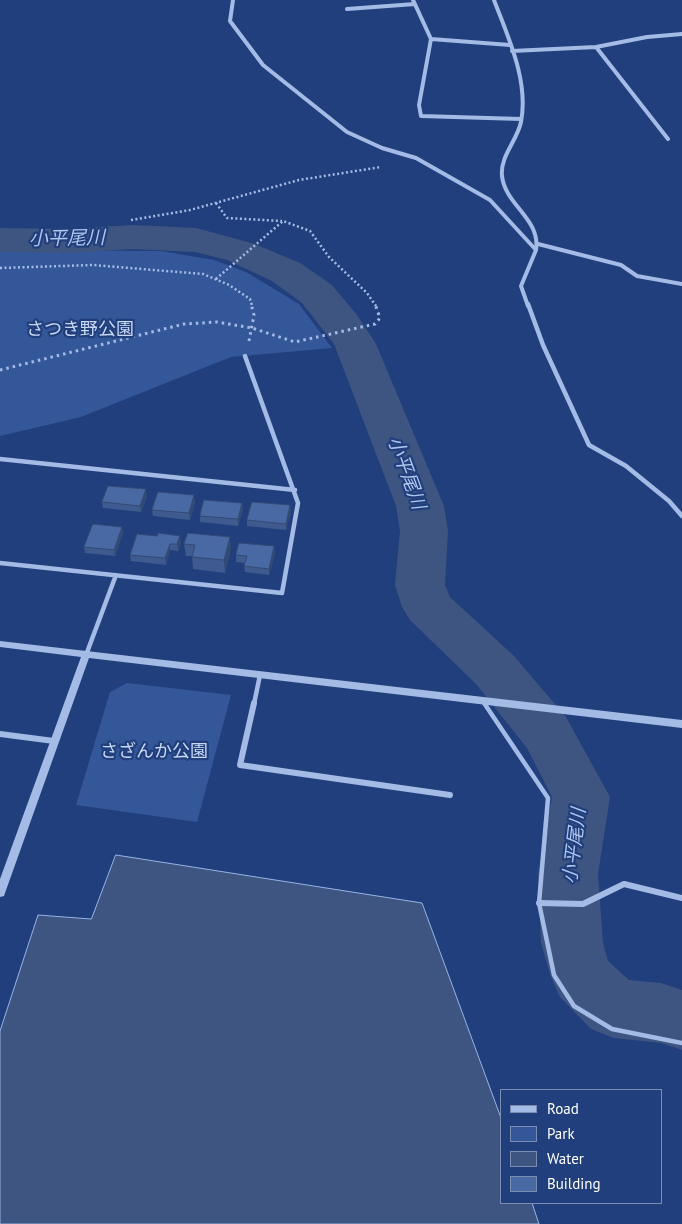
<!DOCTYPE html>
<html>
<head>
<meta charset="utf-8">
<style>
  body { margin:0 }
  #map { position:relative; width:682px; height:1224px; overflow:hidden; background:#213f7c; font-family:"PT Sans",sans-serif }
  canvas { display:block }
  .legend { position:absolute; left:500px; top:1089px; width:162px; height:115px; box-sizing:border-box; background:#213f7c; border:1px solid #7a8cb0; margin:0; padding:6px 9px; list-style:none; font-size:15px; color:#fff }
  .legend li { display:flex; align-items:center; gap:10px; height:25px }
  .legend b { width:25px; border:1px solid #7a8cb0 }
</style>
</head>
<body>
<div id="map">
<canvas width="682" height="1224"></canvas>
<ul class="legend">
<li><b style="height:6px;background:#a4bbe6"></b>Road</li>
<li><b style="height:14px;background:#34579a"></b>Park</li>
<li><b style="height:14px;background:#3e5582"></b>Water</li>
<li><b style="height:14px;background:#4969a5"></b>Building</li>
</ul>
</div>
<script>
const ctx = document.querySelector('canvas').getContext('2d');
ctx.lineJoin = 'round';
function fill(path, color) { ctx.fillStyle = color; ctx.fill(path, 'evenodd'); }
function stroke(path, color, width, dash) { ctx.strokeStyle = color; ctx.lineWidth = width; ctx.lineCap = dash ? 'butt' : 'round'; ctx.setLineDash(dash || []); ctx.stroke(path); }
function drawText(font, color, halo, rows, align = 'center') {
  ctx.font = font + ' "PT Sans","Noto Sans JP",sans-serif'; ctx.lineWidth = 4.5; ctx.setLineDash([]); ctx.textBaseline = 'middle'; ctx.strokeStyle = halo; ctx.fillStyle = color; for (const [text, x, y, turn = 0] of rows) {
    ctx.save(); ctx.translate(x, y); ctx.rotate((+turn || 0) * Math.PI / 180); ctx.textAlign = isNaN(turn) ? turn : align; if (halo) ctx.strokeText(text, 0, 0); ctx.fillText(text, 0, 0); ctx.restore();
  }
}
fill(new Path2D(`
  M0,250l161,1 53,9 32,12 53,32 33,44 -101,9 -150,60 -81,19z
  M127,683l104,12 -34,127 -121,-17 34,-113z`), '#34579a');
const water = new Path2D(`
  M116,855l306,48 79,215v85h31l7,21h-539v-193l38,-116 53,4z`);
fill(water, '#3e5582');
stroke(water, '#97b4e7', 1);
fill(new Path2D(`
  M133,225l63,3 59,16 45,19 32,22 25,30 19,29 68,162 4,25 -3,54 5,12 64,59 52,61 44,80 -12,77 5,69 5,18 21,19 32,3 21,7v60l-21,-7 -47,-5 -23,-9 -31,-32 -9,-20 -10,-34 -3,-69 14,-77 -25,-49 -51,-64 -66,-64 -8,-13 -7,-22 5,-54 -4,-25 -62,-162 -32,-41 -30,-22 -45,-21 -32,-8 -62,-3 -65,4 -68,-1v-24l68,1z`), '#3e5582');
stroke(new Path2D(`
  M216,203l11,15 55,3
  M131,220l59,-10 109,-30 82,-13
  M0,268l93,-3 110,9 26,11 21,14 2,7
  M216,279l67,-58 27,10 19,26 38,36 9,13`), '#a4bbe6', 2.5, [2, 2.5]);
stroke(new Path2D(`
  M249,341l5,-26 -3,-11
  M0,370l184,-46 33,-2 35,6 43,14 80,-18 5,-6 -5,-14`), '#a4bbe6', 3, [2.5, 4]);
stroke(new Path2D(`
  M483,701l2,3`), '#a4bbe6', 4);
stroke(new Path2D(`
  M484,703l64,95 -9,105 15,72 20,31 38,23 70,14`), '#a4bbe6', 4.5);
stroke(new Path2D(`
  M233,0l-3,21 33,44 84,67 35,16 34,10 74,42 46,50 -15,36 7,20
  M413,0l18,39 79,6
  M494,0c14,37 35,81 27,122 -4,19 -21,34 -19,54 3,29 39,43 34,74
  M347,9l68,-5
  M431,39l-12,66 2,11 100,3
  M596,47l72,92
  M512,51l84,-4 51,-10 35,-3
  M538,244l83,21 16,11 45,8`), '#a4bbe6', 4);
stroke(new Path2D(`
  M528,304l15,41 46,100 37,21 43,35 13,15
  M0,459l295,31
  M0,563l282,30 16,-90 -53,-147
  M86,655l30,-80
  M254,704l6,-29`), '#a4bbe6', 4.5);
stroke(new Path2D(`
  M254,703l-14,62 210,30
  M0,734l54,7
  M539,903l44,1 41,-20 58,14`), '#a4bbe6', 6);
fill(new Path2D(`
  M0,641l682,79v8l-593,-70 -84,235 -1,3 -4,1v-18l81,-222 -81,-10z`), '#a4bbe6');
fill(new Path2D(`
  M147,496l-6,16 -38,-4 -1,-6z
  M195,502l-5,18 -37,-4 -1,-6z
  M242,503l1,7 -5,16 -38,-4v-6z
  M290,505l1,7 -5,18 -39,-4v-6z
  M122,527l1,6 -8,23 -30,-3 -1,-6z
  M157,536l24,6 -3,9 -8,-1 -4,15 -35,-4 -1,-6z
  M184,544l47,5 -6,24 -32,-4 -1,-13h-6z
  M274,546l1,7 -6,22 -24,-3 -1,-6 1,-3 -9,-1v-7z`), '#3f5a8e');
fill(new Path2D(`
  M146,489l1,7 -6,16 -1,-6z
  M194,495l1,7 -5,18 -1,-7z
  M242,503l1,7 -5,16v-7z
  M290,505l1,7 -5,18v-6z
  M122,527l1,6 -8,23 -1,-6z
  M180,536l1,6 -3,9 -1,-7z
  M230,537l1,12 -6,24 -1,-13z
  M170,544v6l-4,15 -1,-7z
  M274,546l1,7 -6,22v-6z`), '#334a74');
const building = new Path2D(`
  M108,486l38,3 -6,17 -38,-4z
  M158,492l36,3 -5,18 -37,-3z
  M204,500l38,3 -4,16 -38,-3z
  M252,502l38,3 -4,19 -39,-4z
  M93,524l29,3 -8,23 -30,-3z
  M158,533l22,3 -3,8h-7l-5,14 -35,-3 7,-21 20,2z
  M188,533l42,4 -6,23 -32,-3 3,-12 -11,-1z
  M239,543l35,3 -5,23 -25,-3 3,-10 -11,-1z`);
fill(building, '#4969a5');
stroke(building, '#334a74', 1);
drawText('18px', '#c7d7f5', '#213f7c', [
  ["さつき野公園",80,330],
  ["さざんか公園",154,752]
]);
drawText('italic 19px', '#afc5ee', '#213f7c', [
  ["小平尾川",67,239,-1],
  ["小平尾川",406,473,70],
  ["小平尾川",575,846,-83]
]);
</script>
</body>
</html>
